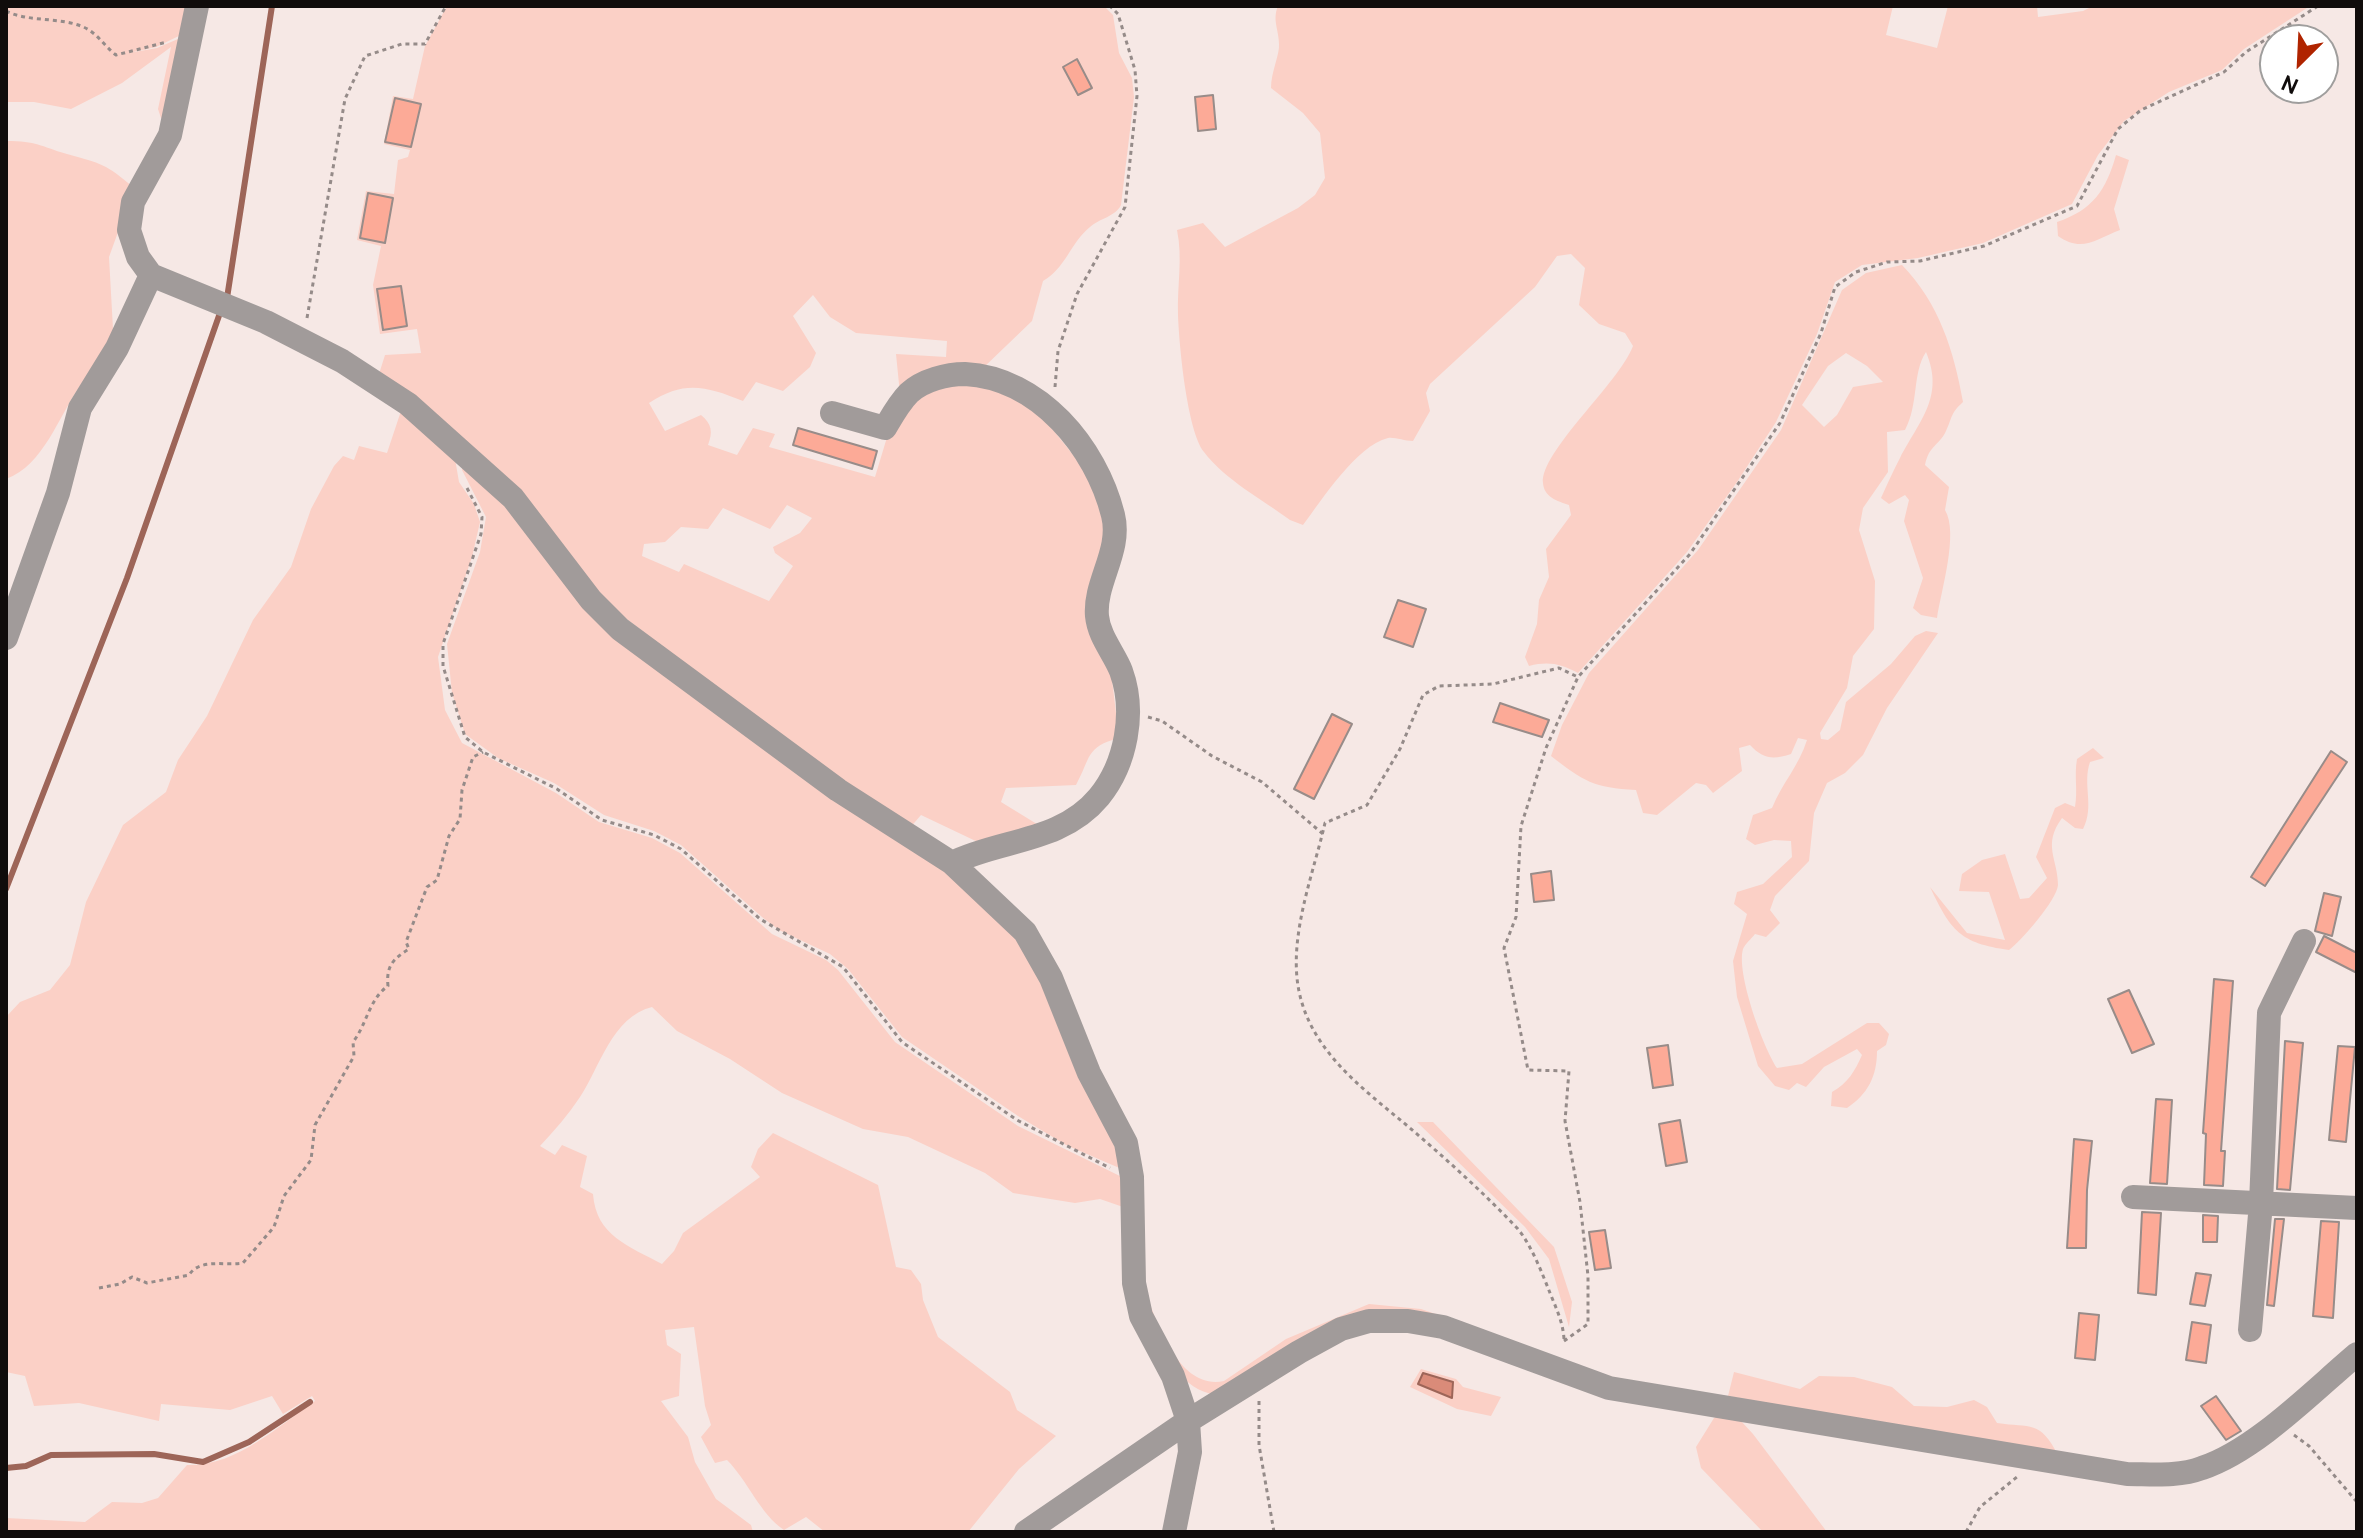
<!DOCTYPE html>
<html>
<head>
<meta charset="utf-8">
<style>
  body { margin:0 }
  #map { position:relative; width:2363px; height:1538px; overflow:hidden; background:#f6e8e5; font-family:Cabin,sans-serif }
  canvas { display:block }
  .frame { position:absolute; inset:0; border:8px solid #100c0b; pointer-events:none }
  .north { position:absolute; left:2259px; top:24px; width:80px; height:80px; box-sizing:border-box; background:#fff; border:2px solid #9f9e9d; border-radius:50%; rotate:204deg; font-size:22px; font-weight:700; line-height:32px; text-align:center; color:#100c0b }
  .north::after { content:''; display:block; margin:auto; width:28px; height:36px; background:#b02400; clip-path:polygon(50% 0,100% 100%,50% 72%,0 100%) }
</style>
</head>
<body>
<div id="map">
<canvas width="2363" height="1538"></canvas>
<div class="frame"></div>
<div class="north">N</div>
</div>
<script>
const ctx = document.querySelector('canvas').getContext('2d');
ctx.lineJoin = 'round';
function fill(path, color) { ctx.fillStyle = color; ctx.fill(path, 'evenodd'); }
function stroke(path, color, width, dash) { ctx.strokeStyle = color; ctx.lineWidth = width; ctx.lineCap = dash ? 'butt' : 'round'; ctx.setLineDash(dash || []); ctx.stroke(path); }
fill(new Path2D(`
  M6,6h185l-6,27 -29,14 -27,6 28,-5 28,-12 -20,94 -7,-21 13,-62 -49,36 -51,26 -37,-7h-28z
  M447,6h657l9,9 6,38 13,25 2,19 -13,108c-6,12 -21,13 -31,22 -19,15 -25,42 -47,54l-11,40 -51,49 -81,24 -4,-40 50,3 1,-16 -91,-8 -26,-16 -17,-22 -20,21 23,37 -6,14 -27,24 -27,-9 -13,19c-37,-15 -59,-21 -94,2l16,28 36,-16c11,9 12,17 7,30l29,10 16,-27 22,6 -6,13 106,30 13,-43 25,-36 44,-19 69,17 60,75 24,63 -10,46 19,158c-34,9 -28,20 -43,47l-70,3 -5,14 44,27 -63,15 -61,-29 -12,14 -115,-82 -187,-143 -76,-101 -152,-129 6,-19 36,-2 -4,-24 -37,5 -7,-49 8,-39 -24,-6 9,-49 28,3 4,-34 10,-3 2,-7 -26,-6 9,-48 20,3 12,-53zM787,505l25,13 -12,15 -27,14 2,6 18,13 -24,35 -85,-37 -5,8 -37,-16 2,-12 21,-2 16,-15 27,2 15,-21 47,21z
  M1278,6h615l-7,29 51,13 11,-42h89l1,11 45,-6 10,-5h217l-66,43 -22,21 -53,22 -45,29 -26,34 -26,49 -89,39 -65,15 -56,7 -27,17 -18,52 -41,88 -39,60 -50,70 -109,121c-17,-9 -29,-12 -49,-7l-4,-9 12,-33 2,-24 10,-23 -3,-28 25,-34 -2,-10c-12,-4 -25,-8 -26,-22 -3,-31 76,-100 90,-137l-8,-13 -26,-9 -20,-19 6,-37 -14,-14 -14,2 -22,31 -105,97 -4,9 4,18 -17,30c-9,0 -18,-4 -25,-3 -32,8 -66,62 -85,87l-13,-5c-27,-20 -66,-41 -86,-68 -17,-22 -25,-108 -26,-137 -1,-30 5,-56 -1,-85l26,-7 22,24 73,-39 17,-13 10,-17 -5,-45 -17,-20 -32,-25c0,-16 9,-34 8,-44 0,-14 -7,-24 -1,-38z
  M6,141c32,0 33,5 61,13 35,10 38,9 67,34l-25,69 5,90c-11,13 -24,25 -34,39 -22,31 -36,79 -74,93z
  M2116,155l13,5 -15,49 6,21c-24,9 -38,23 -62,6l-1,-14c36,-12 49,-32 59,-67z
  M1902,265c37,38 52,86 61,137 -13,12 -10,14 -17,29 -7,15 -17,14 -21,34l24,22 -4,23c14,23 -4,81 -8,108l-16,-3 -8,-7 10,-30 -19,-57 5,-21 -4,-5 -16,9 -8,-6c6,-13 12,-27 19,-40 19,-37 45,-61 26,-106 -14,21 -7,52 -21,78l-18,2 1,40 -25,36 -4,22 16,51 -1,48 -21,27 -6,32 -27,45 1,6 7,1 12,-10 6,-28 45,-38 24,-28 11,-5 12,2 -51,75 -24,47 -18,18 -18,10 -13,30 -5,48 -34,35 -5,14 10,13 -14,14 -11,-3c-4,5 -10,10 -12,15 -7,24 20,98 34,119l25,-4 65,-41h12l10,11 -3,11 -9,6c0,25 -9,43 -30,57l-16,-2 1,-14c16,-9 23,-21 30,-37l-5,-6 -33,18 -18,20 -9,-4 -8,7 -14,-4 -17,-20 -21,-69 -4,-36 14,-47 -13,-10 3,-12 26,-8 29,-27 -1,-16 -17,-1 -19,5 -9,-6 7,-24 19,-7c10,-25 27,-42 35,-68l-9,-2 -7,16c-18,6 -28,5 -41,-9l-11,3 3,23 -29,22 -7,-8 -10,-2 -39,32 -14,-2 -7,-23c-42,-2 -53,-9 -85,-34l11,-31 27,-52 109,-123 83,-120 61,-140 24,-17zM1846,353l21,13 16,16 -30,5 -16,28 -13,12 -22,-22 26,-39z
  M402,408l51,39 6,35 15,22 6,18 -8,35 -34,100 7,53 17,33 94,50 43,29 53,16 28,15 92,81 54,26 12,10 57,72 123,84 108,53v29l-26,-9 -25,4 -62,-10 -28,-20 -77,-36 -45,-8 -81,-36 -52,-34 -53,-28 -25,-24c-40,10 -52,60 -72,90 -12,18 -26,34 -40,49l15,9 7,-10 25,11 -7,31 13,7c3,42 36,52 69,70l12,-13 9,-18 77,-56 -9,-10 7,-18 15,-16 105,52 18,82 15,3 10,14 2,16 15,37 72,55 7,18 39,26 -37,33 -51,63h-143l-19,-15 -22,13c-24,-16 -36,-49 -57,-70l-12,3 -14,-26 10,-12 -6,-19 -11,-79 -29,3 2,15 14,9 -2,42 -18,5 27,36 7,25 21,37 35,26 2,7h-747v-14l79,4 27,-20 30,1 16,-5 29,-33c48,2 90,-38 128,-64l-3,-5 -29,18 -11,-18 -42,14 -69,-6 -2,17 -80,-18 -45,3 -9,-30 -19,-4v-355l14,-15 30,-12 20,-25 16,-63 37,-77 43,-33 12,-32 29,-44 46,-96 38,-53 20,-58 23,-43 9,-10 11,4 5,-14 28,7z
  M463,461l43,36 81,106 342,253 94,81 87,189 14,44 -58,-25 -48,-29 -116,-79 -54,-68 -18,-15 -51,-24 -17,-13 -81,-72 -27,-14 -50,-16 -50,-32 -56,-25 -33,-24 -13,-41 -5,-49 33,-92 6,-35 -24,-47z
  M2093,748l11,10 -14,4c-8,23 5,44 -7,67l-8,-1 -13,-10c-20,27 -4,41 -4,67 -1,15 -37,56 -49,65 -49,-7 -58,-19 -79,-63l37,46 38,7 -16,-48 -30,-1 3,-17 20,-14 23,-6 15,45 9,-1 18,-20 -11,-21 19,-49 10,-5 10,4c3,-17 -1,-31 2,-48z
  M1417,1122h16l121,125 18,55 -3,25 -20,-68 -24,-32z
  M1148,1299c12,32 34,91 76,82l62,-42 83,-35 52,5 62,21 -84,-19 -185,83c-28,-2 -56,-42 -64,-68 -2,-8 -1,-18 -2,-27z
  M1421,1369l35,10 7,8 38,10 -10,19 -34,-7 -47,-22z
  M1734,1372l66,17 19,-13 35,1 38,10 22,19 33,1 27,-7 13,7 10,16c34,5 43,-3 61,32l-330,-59z
  M1725,1412l16,9 12,13 74,98h-64l-62,-64 -5,-21 18,-29z`), '#fbd0c6');
const water = new Path2D(`
  M1423,1373l30,9 -1,16 -34,-14z`);
fill(water, '#da8b79');
stroke(water, '#9d6558', 2);
stroke(new Path2D(`
  M227,298l45,-292
  M6,889l121,-311 94,-268
  M6,1468l20,-2 25,-11 103,-1 49,8 46,-20 61,-40`), '#9d6558', 6);
const building = new Path2D(`
  M1077,59l15,29 -14,7 -15,-28z
  M1213,95l3,34 -18,2 -3,-34z
  M395,98l26,6 -10,43 -26,-5z
  M368,193l25,5 -8,45 -25,-5z
  M401,286l6,40 -24,4 -6,-41z
  M798,428l79,23 -5,18 -79,-24z
  M1398,600l28,9 -13,38 -29,-10z
  M1500,703l49,17 -7,17 -49,-15z
  M1332,714l20,10 -38,75 -20,-10z
  M2331,751l16,11 -82,124 -14,-9z
  M1551,871l3,29 -20,2 -3,-28z
  M2324,893l17,4 -9,39 -17,-5z
  M2324,936l33,17v20l-41,-21z
  M2214,979l19,2 -12,170h4l-2,35 -19,-1 2,-51 -3,-1z
  M2129,990l25,54 -22,9 -24,-54z
  M2285,1041l18,2 -13,147 -13,-1z
  M1668,1045l5,40 -20,3 -6,-40z
  M2338,1046l17,1 -9,95 -17,-2z
  M2156,1099l16,1 -5,84 -17,-1z
  M1680,1120l7,42 -21,4 -7,-42z
  M2074,1139l18,2 -5,49 -1,58h-19z
  M2142,1212l19,1 -5,82 -18,-2z
  M2203,1215l15,1 -1,26h-14z
  M2275,1219h9l-10,87 -7,-1z
  M2321,1221l18,1 -6,96 -20,-2z
  M1605,1230l6,38 -16,2 -6,-38z
  M2196,1273l15,2 -6,31 -15,-2z
  M2079,1313l20,2 -4,45 -20,-2z
  M2192,1322l19,3 -5,38 -20,-3z
  M2216,1396l25,35 -15,9 -25,-34z`);
fill(building, '#fcaa97');
stroke(building, '#988c89', 2);
stroke(new Path2D(`
  M6,11c22,11 51,6 75,15 16,6 22,19 35,29l51,-13
  M307,318l38,-219 20,-43 37,-12h23l21,-38
  M1055,387l3,-36 19,-57 48,-87 12,-111 -2,-26 -17,-56 -8,-8
  M467,488l15,29 -1,17 -38,110v22l22,71 18,15 74,37 45,31 52,15 27,14 79,70 83,48 59,75 115,78 93,48
  M1148,717l14,4 50,35 50,26 61,52
  M99,1288l21,-4 12,-7 15,6 42,-8c11,-17 35,-9 54,-12l31,-36 10,-31 27,-36 4,-35 39,-69 -1,-14c14,-18 16,-43 35,-56 -2,-20 5,-27 21,-37l-3,-7 21,-55 10,-7 12,-44 11,-17 2,-29 11,-33 10,-5
  M1564,1339c-1,-17 -8,-31 -14,-46 -8,-20 -19,-49 -33,-65 -33,-35 -71,-69 -107,-100 -49,-41 -106,-81 -113,-150 -5,-51 17,-107 28,-155l42,-18 33,-56 23,-54 16,-9 54,-2 66,-16 19,9
  M1564,1341l24,-17v-48l-8,-74 -15,-81 4,-50 -41,-1 -24,-122 12,-31 5,-91 25,-78 32,-71 112,-123 90,-131 41,-90 14,-46 21,-15 31,-10 33,-1 64,-15 93,-40 41,-77 23,-19 83,-38 22,-20 72,-46
  M1259,1401v44l15,87
  M2294,1435l15,11 48,56
  M1966,1532l14,-25 37,-30`), '#958b89', 3, [4, 4]);
stroke(new Path2D(`
  M197,6l-27,129 -37,67 -4,28 9,27 13,18 115,47 76,39 66,43 105,94 78,102 29,29 218,161 114,73 73,69 26,46 38,95 37,70 6,34 2,106 7,33 32,60 15,45 2,31 -16,80
  M832,413l53,15c7,-12 14,-25 24,-35 14,-13 38,-19 56,-19 74,4 131,73 148,141 9,36 -19,67 -16,101 2,21 17,37 24,55 15,41 5,93 -22,126 -38,46 -99,42 -147,66
  M6,638l52,-145 22,-85 37,-60 34,-73
  M2133,1197l224,11
  M2250,1330l11,-127 8,-190 35,-72
  M1026,1532l162,-111 111,-69 42,-23 28,-8h39l35,6 166,61 518,86c25,0 51,3 75,-6 54,-18 111,-77 155,-114`), '#a19b9a', 24);
</script>
</body>
</html>
